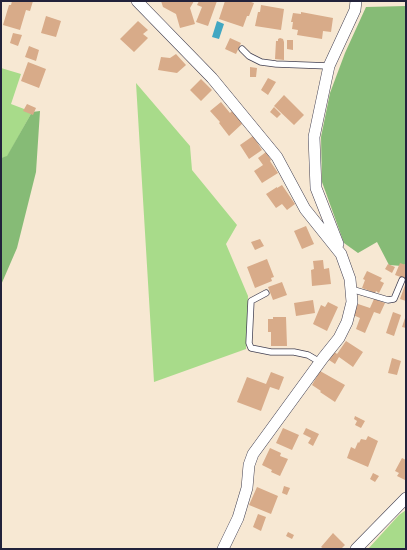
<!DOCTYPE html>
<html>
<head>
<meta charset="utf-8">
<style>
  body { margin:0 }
  #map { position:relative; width:407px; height:550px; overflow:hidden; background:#f7e8d3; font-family:"Architects Daughter",sans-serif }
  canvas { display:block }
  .frame { position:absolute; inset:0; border:2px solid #22223b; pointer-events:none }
</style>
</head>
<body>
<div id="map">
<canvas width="407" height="550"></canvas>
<div class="frame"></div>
</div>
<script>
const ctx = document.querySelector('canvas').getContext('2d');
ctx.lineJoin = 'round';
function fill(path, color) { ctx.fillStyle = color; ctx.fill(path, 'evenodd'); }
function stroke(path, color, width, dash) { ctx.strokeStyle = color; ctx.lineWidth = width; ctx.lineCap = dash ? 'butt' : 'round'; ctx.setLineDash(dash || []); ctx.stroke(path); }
fill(new Path2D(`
  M1,68l20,6 -10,30 21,8 -25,45 -6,1z
  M136,83l54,63 2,24 45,55 -11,19 22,52 -2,53 -92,33z
  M406,510v39h-38l31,-34z`), '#a8db8a');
fill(new Path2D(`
  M406,6v258l-4,2 -13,-1 -12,-23 -19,11 -14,-10 -22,-61 -1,-45 9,-44 15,-40 21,-46z
  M40,111l-4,61 -19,76 -16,37v-127l6,-2 25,-44z`), '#86bb76');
fill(new Path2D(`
  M217,21l7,3 -5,15 -7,-2z`), '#42a7c2');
fill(new Path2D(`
  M12,1h21l-3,10 -4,-1 -6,20 -17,-5 6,-20h2z
  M161,1h33l-4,7 5,16 -15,4 -4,-14 -13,-7z
  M199,1h18l-9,25 -12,-4 6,-15 -5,-2z
  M225,1h23l6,2 -5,13h-2l-4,11 -24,-8z
  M261,5l23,4 -3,21 -26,-4 3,-14h2z
  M301,12l32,6 -2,14 -8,-1 -1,8 -25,-4 1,-5 -6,-1 1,-7h-2l2,-9 8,1z
  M46,16l15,5 -5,16 -15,-4z
  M138,21l10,9 -5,4 5,4 -14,14 -14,-13z
  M13,33l9,2 -4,11 -8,-3z
  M230,38l11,5 -5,11 -11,-5z
  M280,38l3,1 1,3v18l-9,-1 1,-18h2v-2z
  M287,40h6v10l-6,-1z
  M29,46l10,4 -3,11 -11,-4z
  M176,54l10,11 -9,8 -19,-3 3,-13 9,1z
  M28,62l18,7 -7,19 -18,-7z
  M250,67l7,1 -1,9h-6z
  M268,78l8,4 -8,13 -7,-5z
  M201,79l11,11 -11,11 -11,-11z
  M284,95l20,20 -10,10 -20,-19z
  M221,102l9,11 2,-2 11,12 -14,13 -10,-13 1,-1 -10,-11z
  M27,104l9,4 -3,7 -10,-4z
  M274,107l7,7 -4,4 -7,-6z
  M253,136l9,14 -13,9 -9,-14z
  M266,152l5,8 -1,1 8,12 -16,10 -8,-12 9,-6 -5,-7z
  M282,185l13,19 -8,6 -5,-6 -6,4 -10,-14 11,-7v1z
  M306,226l8,18 -12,5 -8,-18z
  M260,239l4,7 -9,4 -4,-8z
  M267,259l7,18 -3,1 1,3 -17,7 -8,-21z
  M323,260l1,9 5,-1 2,16 -19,2 -1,-16 3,-1 -1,-8z
  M400,263l6,2v14l-11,-4z
  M388,264l7,3 -3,6 -7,-4z
  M367,271l15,7 -2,3 4,2 -5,10 -3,-2 -1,2 -13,-5 3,-8 -2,-1z
  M282,282l5,13 -14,5 -5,-13z
  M406,282v19l-6,-2z
  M374,299l11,4 -5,11 -6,-2 -9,21 -9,-4 4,-11 -7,-3 5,-11 12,4z
  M313,300l2,13 -19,3 -2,-13z
  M328,302l10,5 -11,24 -14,-7 8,-19 4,2z
  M393,312l8,3 -7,21 -8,-3z
  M406,315v13l-4,-1z
  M273,317h13l1,29h-16v-14h-3v-13h5z
  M346,341l17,11 -10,15 -14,-10 -4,7 -9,-6 6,-8 5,4z
  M392,358l9,3 -4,14 -9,-2z
  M320,371l25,14 -10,17 -15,-10 1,-1 -9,-6z
  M271,372l13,5 -5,13 -9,-3 -9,24 -24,-9 10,-25 19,7z
  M355,416l10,5 -4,7 -6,-3 2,-4 -3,-2z
  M283,428l16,7 -7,15 -16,-7z
  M306,428l13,6 -6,12 -5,-3 3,-5 -8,-4z
  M368,436l10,5 -10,26 -21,-9 4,-11 4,2 3,-7 1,1 2,-4 5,1z
  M270,448l11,5 -1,3 8,3 -8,17 -9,-4 1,-2 -10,-5z
  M402,458l4,2v17l-1,3 -8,-4 2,-3 -4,-2z
  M373,473l6,3 -4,6 -5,-3z
  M284,486l6,2 -3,7 -5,-2z
  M257,487l21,9 -7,18 -22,-9z
  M258,514l8,3 -5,14 -8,-4z
  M288,532l6,3 -2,4 -6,-3z
  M333,533l12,12 -4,4h-17l-3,-2z`), '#d8ab89');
const service = new Path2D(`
  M242,49l7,7 12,6 15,2 53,2
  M351,289l37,11 6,-1 8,-19
  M266,293l-15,8 -2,42 2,5 20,4h23l14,3 12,7`);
const minor = new Path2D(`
  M137,1l75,77 65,79 28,52 36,45 9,25 2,23 -5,20 -8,16 -16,20 -70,96 -4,11 -2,23 -9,30 -15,31
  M338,244l-22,-56 -2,-51 15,-71 26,-56 1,-9
  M356,549l50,-51`);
stroke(service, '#424052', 7);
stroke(minor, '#424052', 12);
stroke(service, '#fff', 5.5);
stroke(minor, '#fff', 11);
</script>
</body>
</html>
